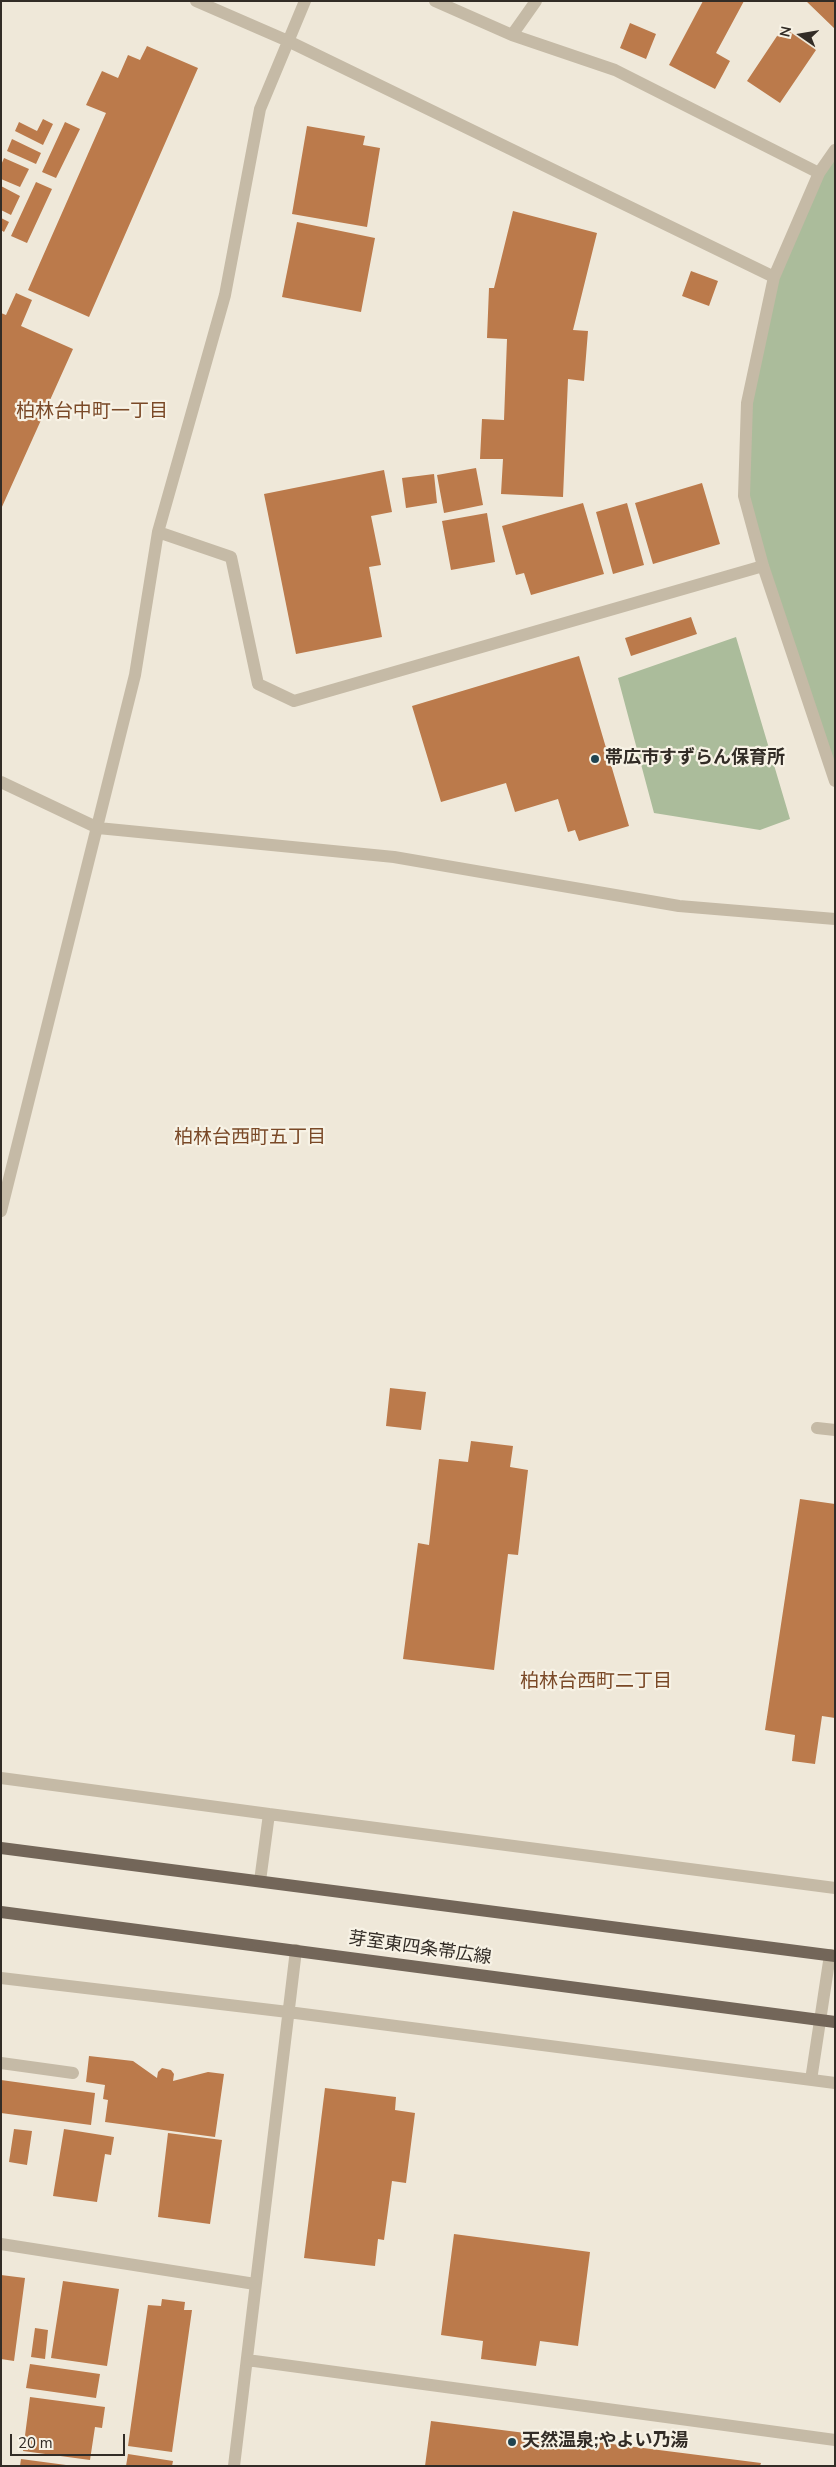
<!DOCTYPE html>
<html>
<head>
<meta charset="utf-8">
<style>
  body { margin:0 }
  #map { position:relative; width:836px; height:2467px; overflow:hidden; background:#efe8d9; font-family:"Nunito Sans",sans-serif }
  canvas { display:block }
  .frame { position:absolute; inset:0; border:2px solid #322c26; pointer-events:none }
  .north { position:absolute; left:776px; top:10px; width:50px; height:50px; -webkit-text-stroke:4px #f7f2e5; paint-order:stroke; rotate:283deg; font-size:14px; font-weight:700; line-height:20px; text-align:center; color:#322c26 }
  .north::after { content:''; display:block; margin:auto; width:18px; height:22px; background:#322c26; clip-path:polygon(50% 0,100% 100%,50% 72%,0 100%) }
  .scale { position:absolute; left:10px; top:2434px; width:115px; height:22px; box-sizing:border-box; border:2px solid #322c26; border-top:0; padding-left:6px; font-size:15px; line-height:18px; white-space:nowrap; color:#322c26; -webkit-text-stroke:4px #f7f2e5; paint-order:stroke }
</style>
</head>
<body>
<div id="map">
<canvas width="836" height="2467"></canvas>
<div class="frame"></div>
<div class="north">N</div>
<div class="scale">20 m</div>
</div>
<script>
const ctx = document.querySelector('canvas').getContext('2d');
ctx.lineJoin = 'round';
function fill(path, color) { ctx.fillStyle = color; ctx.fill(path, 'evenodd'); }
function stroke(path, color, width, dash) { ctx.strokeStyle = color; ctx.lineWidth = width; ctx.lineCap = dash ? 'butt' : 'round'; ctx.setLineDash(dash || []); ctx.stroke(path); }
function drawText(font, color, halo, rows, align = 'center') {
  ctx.font = font + ' "Nunito Sans","Noto Sans JP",sans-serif'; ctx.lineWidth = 4.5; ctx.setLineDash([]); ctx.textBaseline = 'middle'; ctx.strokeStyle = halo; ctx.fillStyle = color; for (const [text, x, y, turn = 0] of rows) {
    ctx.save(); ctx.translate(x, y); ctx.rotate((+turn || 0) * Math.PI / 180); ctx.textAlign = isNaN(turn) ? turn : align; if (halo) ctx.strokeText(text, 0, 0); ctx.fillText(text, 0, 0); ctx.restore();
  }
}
fill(new Path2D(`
  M835,150v631l-91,-285 3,-93 27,-126z
  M736,637l54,182 -30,11 -106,-17 -36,-135z`), '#abbc9b');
fill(new Path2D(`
  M703,1h41l-28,52 14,8 -15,28 -46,-24z
  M806,1h29v28z
  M630,23l26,11 -10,25 -26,-11z
  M783,27l33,23 -36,53 -33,-22z
  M147,46l51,22 -109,249 -61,-27 78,-177 -20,-8 16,-34 16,7 10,-23 12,5z
  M43,119l10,5 -10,21 -28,-14 4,-9 18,9z
  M65,122l15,7 -24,49 -14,-6z
  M307,126l58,10 -2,9 17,3 -13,79 -75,-13z
  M12,139l29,14 -5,11 -29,-13z
  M4,158l25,11 -9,18 -19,-8v-14z
  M36,182l16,7 -25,54 -16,-7z
  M1,186l19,10 -9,19 -10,-5z
  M513,211l84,22 -24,97 15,1 -4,50 -16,-2 -5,118 -62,-3 2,-35h-23l2,-40 22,1 3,-81 -20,-1 2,-50h5z
  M1,218l8,4 -5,10 -3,-2z
  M297,222l78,16 -14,74 -79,-15z
  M691,271l27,10 -9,25 -27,-10z
  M16,293l16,7 -11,26 52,23 -72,160v-196l5,2z
  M476,468l7,37 -39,8 -7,-38z
  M384,470l8,42 -21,4 10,49 -12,2 13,70 -86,17 -32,-160z
  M434,474l3,29 -31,5 -4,-30z
  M702,483l18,61 -67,20 -18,-61z
  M583,503l21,71 -73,21 -7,-22 -8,2 -14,-49z
  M627,503l17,62 -31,9 -17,-62z
  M487,513l8,49 -44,8 -9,-49z
  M691,617l6,17 -66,22 -6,-18z
  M579,656l50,170 -50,15 -4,-11 -7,2 -10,-33 -43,13 -9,-29 -65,19 -29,-96z
  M390,1388l36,4 -5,38 -35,-4z
  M471,1441l42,5 -3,21 18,3 -10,85 -10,-1 -14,116 -91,-11 15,-116 11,2 10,-86 29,3z
  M800,1499l35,5v214l-13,-2 -7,48 -23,-3 3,-26 -30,-5z
  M89,2056l44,5 24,17 1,-6 4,-4 9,2 3,4 -1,7 35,-9 16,2 -9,63 -110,-15 3,-22 -5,-1 2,-14 -19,-3z
  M1,2080l94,13 -4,32 -90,-12z
  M325,2088l71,9 -1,13 20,3 -9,70 -14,-2 -8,59 -6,-1 -3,27 -71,-8z
  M14,2129l18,2 -5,34 -18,-3z
  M64,2129l50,8 -3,18 -6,-1 -8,48 -44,-6z
  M168,2133l54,7 -12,84 -52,-7z
  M454,2234l136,18 -12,94 -38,-5 -4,25 -55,-7 2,-18 -42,-6z
  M1,2275l24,3 -11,83 -13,-2z
  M63,2281l56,8 -12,77 -56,-8z
  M162,2299l23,3 -1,8h8l-20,142 -44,-6 20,-141 13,1z
  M35,2328l13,2 -3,29 -14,-2z
  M30,2364l70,10 -4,24 -70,-10z
  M30,2397l75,10 -3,21 -7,-1 -5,33 -67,-9z
  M431,2421l330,42 -1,3h-335z
  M128,2454l45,7 -1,5h-46z
  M21,2459l45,6v1h-46z`), '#bb7a4b');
stroke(new Path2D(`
  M196,1l92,40 486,236
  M435,1l77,34 103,35 204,103
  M512,35l24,-34
  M835,150l-16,23 -45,104 -27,126 -3,93 19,70 72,215
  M158,532l73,25 27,127 36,17 469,-135
  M1,782l97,46 296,29 285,49 156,13
  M1,1211l134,-536 23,-143 67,-237 35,-186 45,-108
  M817,1428l18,2
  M1,1778l268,36
  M260,1881l9,-67 566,74
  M1,1978l287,34 547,71
  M1,2063l72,10
  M811,2080l19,-125
  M1,2244l254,40
  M247,2360l588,80
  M234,2466l62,-516`), '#c5baa6', 12);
stroke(new Path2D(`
  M1,1848l834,108
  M1,1912l834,110`), '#736659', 12);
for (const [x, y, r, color] of [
  [595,759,5,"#204450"],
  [512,2442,5,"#204450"]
]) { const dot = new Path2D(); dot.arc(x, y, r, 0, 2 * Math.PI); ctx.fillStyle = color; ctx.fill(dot); stroke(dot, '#f7f2e5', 2); }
drawText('bold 18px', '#322c26', '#f7f2e5', [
  ["帯広市すずらん保育所",605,759],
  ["天然温泉;やよい乃湯",522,2442]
], 'left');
drawText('18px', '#322c26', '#f7f2e5', [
  ["芽室東四条帯広線",420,1949,8]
]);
drawText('19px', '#7a4927', '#f7f2e5', [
  ["柏林台中町一丁目",92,412],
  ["柏林台西町五丁目",250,1138],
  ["柏林台西町二丁目",596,1682]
]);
</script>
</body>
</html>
